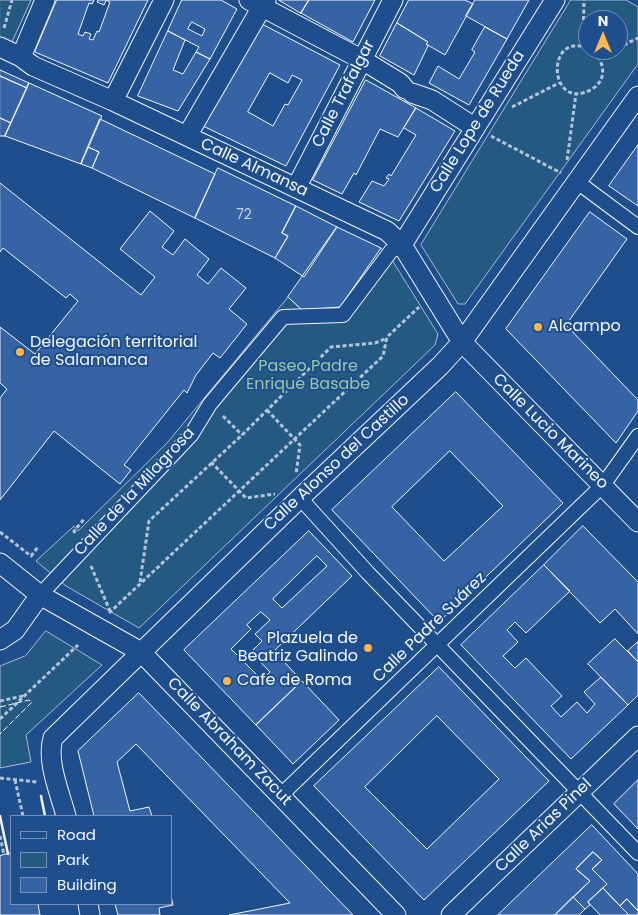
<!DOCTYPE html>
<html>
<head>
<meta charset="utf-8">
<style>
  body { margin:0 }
  #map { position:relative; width:638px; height:915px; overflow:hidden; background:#1f4e8c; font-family:Poppins,sans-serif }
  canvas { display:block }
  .legend { position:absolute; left:10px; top:815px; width:162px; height:90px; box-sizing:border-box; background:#1f4e8c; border:1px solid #7391ba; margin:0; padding:6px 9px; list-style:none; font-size:15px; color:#f2f6ff }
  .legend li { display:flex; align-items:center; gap:10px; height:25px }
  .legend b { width:25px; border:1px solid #7391ba }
  .north { position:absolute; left:578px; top:10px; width:50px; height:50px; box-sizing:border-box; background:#1f4e8c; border:1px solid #7391ba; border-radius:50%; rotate:0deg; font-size:14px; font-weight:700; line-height:20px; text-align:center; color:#f2f6ff }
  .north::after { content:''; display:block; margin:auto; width:18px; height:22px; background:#ffb74d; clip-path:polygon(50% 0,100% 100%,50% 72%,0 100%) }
</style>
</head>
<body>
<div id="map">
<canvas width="638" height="915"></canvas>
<ul class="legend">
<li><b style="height:6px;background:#1f4e8c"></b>Road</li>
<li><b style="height:14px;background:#245a82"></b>Park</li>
<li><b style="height:14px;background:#3563a3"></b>Building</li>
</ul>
<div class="north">N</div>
</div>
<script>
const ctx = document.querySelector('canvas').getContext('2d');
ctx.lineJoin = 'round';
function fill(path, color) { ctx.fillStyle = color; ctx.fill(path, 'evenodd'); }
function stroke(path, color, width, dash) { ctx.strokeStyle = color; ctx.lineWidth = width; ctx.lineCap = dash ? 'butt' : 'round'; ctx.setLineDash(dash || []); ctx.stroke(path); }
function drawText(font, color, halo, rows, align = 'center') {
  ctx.font = font + ' Poppins,sans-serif'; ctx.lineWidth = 4; ctx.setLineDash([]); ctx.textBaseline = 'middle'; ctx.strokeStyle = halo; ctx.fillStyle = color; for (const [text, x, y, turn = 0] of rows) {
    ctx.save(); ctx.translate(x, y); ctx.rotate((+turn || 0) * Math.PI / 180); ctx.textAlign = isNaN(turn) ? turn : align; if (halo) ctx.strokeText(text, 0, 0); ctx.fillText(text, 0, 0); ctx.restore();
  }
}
const green = new Path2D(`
  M0,0h31l-19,42 -12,-3z
  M571,0h55l12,7v57l-173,240h-7l-37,-59zM588,20h30v30h-30z
  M381,248l11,12 46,74 -3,11 -296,283 -73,-42 -30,-25 38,-35 4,5 89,-88 121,-146 14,13 37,-3z
  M46,631l56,34 -76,70 5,27 -31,6v-102l25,-10z`);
fill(green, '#245a82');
stroke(green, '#a8bbd7', 1);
const building = new Path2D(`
  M57,0h37l-2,4 -3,-1 -11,31 5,2 2,-4 6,2 -2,5 4,1 4,-9 2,1 11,-30 -4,-2 -2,5 -7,-3 1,-2h50l-40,83 -73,-31z
  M182,0h39l16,9 -27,50 -14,-7 3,-5 -31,-16zM192,22l13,7 -3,7 -14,-7z
  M279,0h30l-8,13z
  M309,0h66l-22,42 -52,-29z
  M409,0h56l8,4 -28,51 -19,-11 2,-2 -31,-19z
  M475,0h54l-22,39 -41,-23z
  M397,23l31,19 -2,2 2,2 -14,29 -34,-19z
  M262,24l78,41 -54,101 -83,-40zM270,73l18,10 4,-8 10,5 -14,25 -3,-1 -12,22 -25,-14z
  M485,27l22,12 -38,66 -40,-22 9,-17 21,13 16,-27 -3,-2z
  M168,31l17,9 -12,30 10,4 13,-22 14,7 -32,52 -40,-15z
  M0,70l29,13 -2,5 -27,-12z
  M0,76l27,12 -16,35 -11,-5z
  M366,80l50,28 -18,29 -18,-8 -24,46 -2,-2 -12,21 -29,-14z
  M29,83l73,33 -21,48 -76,-28z
  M416,108l39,23 -56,90 -40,-19 13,-21 12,5 5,-7 -3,-1 3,-4 2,2 25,-41 -12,-7z
  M0,118l11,5 -6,13h-5z
  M100,119l115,55 -20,44 -103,-50 7,-16 -11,-5z
  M638,145v61l-29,-20z
  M88,147l11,5 -7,16 -11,-4z
  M218,168l78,38 -14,27 6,3 -13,22 -80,-40z
  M0,183l141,112 14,-18 -35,-28 30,-38 24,20 -12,16 11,8 12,-16 24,20 -12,16 11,9 13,-16 25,20 -17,21 18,15 -27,34 -7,-5 -17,22 -9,18 -3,-3 -60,75 7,5 -11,14 -66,-53 -54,69v-102l7,-9 -7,-6v-56l35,27 43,-53 -8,-7 -4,4 -63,-50 -3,4z
  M296,206l41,21 -33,50 -29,-19 13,-22 -6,-3z
  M590,212l37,27 -61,86 72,75v11l-22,32 -110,-114z
  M337,227l44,21 -41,59 -38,3 -14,-13z
  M456,392l107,111 -124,119 -107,-112zM450,451l53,55 -59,55 -52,-54z
  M583,526l55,56v52l-23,-25 -15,14 -56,-58z
  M309,531l43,45 -78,75 28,30 -46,44 -72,-75zM317,556l10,10 -45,42 -9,-9zM261,612l9,8 -15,14 7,7 -11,11 19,20 -8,8 -31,-31 20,-20 -4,-4z
  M544,565l26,26 -44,42 -11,-11 -8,8 11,12 -15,14 12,12 11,-10 36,38 -11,10 10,11 16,-15 10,11 8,-9 -11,-12 17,-15 27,28 -57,54 -110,-114z
  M615,639l23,23v33l-10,10 -40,-41z
  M638,642v20l-10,-11z
  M439,667l110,114 -125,119 -110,-114zM437,716l62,63 -72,70 -62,-62z
  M302,681l37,39 -46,44 -37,-39z
  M139,693l66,68 148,154h-124l61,-12 -154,-159 -19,18 13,49 19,-4 3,9h-58l-16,-65z
  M638,780v49l-24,-25z
  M592,825l46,49v37l-11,-12 -7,7 -17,-18 4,-4 -15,-15 10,-9 -9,-8 -17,17 14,12 -35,34h-57z
  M593,852l9,8 -10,9 15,15 -19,18 2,3 -5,4 -12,-12 17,-16 -14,-12z
  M11,853v51h27l2,11h-40v-59z
  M603,888l17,18 9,9h-29l-12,-13z
  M171,896l2,9 -14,3 1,7h-42l-3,-11h56z
  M573,897l12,12 -6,6h-24z
  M627,899l11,12v4h-9l-9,-9z`);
fill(building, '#3563a3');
stroke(building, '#f2f6ff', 1);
const pedestrian = new Path2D(`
  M576,181l62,46
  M300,498l68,75 270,280
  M40,595l151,-160 19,-31 73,-87 60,-2 48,-64 11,-6
  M280,796l323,-311 35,-49`);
const minor = new Path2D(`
  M249,0l112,59 39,24 5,6
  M0,47l21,10 12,9 80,35 274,130 15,14 60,97 176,180
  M21,57l24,-57
  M412,93l20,7 42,27
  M113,101l51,-101
  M187,136l79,-136
  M296,188l97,-188
  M402,245l153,-245
  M0,563l40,32 101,57 255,263
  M0,640l15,-10 25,-35
  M66,816c-6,-23 -20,-55 -13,-78l247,-240 140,-132 22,-24 176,-246
  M88,904l2,11
  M451,915l187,-179`);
stroke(pedestrian, '#f2f6ff', 16);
stroke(minor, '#f2f6ff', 21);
stroke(new Path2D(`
  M4,28l8,-28
  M583,46l1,-46
  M588,48c-44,-17 -39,66 4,41 16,-9 12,-28 1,-39
  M618,48l20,-10
  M601,58l14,-8
  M512,107l47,-24
  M491,136l70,37
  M567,160l9,-66
  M267,410l33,35 -4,29
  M223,416l19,19
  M211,462l35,36 29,-4
  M0,532l31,24 7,-9
  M75,533l-1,-2 11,-13
  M91,566l19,45
  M140,582l9,-61 93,-86 89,-88 44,-4 12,-5
  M109,613l274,-257 4,-19 32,-30
  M0,701l23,-5
  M0,719l78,-74
  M0,778l37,4
  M15,780l8,36
  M0,836l4,19`), '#b3c4dc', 3, [4, 2.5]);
stroke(pedestrian, '#1f4e8c', 14);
stroke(minor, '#1f4e8c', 19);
stroke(new Path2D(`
  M0,707l29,-7 3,2 -32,32`), '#f2f6ff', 1, [6, 2.5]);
stroke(new Path2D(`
  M41,796l4,20
  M0,816l8,38`), '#f2f6ff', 2.5);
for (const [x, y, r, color] of [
  [538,327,5,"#ffb74d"],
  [20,352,5,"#ffb74d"],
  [368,648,5,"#ffb74d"],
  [227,681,5,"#ffb74d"]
]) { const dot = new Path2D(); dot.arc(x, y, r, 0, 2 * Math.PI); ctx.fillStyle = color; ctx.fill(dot); stroke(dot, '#1f4e8c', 2); }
drawText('14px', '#c3d1e8', null, [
  ["72",244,215]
]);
drawText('16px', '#f2f6ff', '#1f4e8c', [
  ["Calle Trafalgar",344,94,-63],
  ["Calle Lope de Rueda",478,122,-58],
  ["Calle Almansa",254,168,25],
  ["Calle Lucio Marineo",550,432,45],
  ["Calle Alonso del Castillo",337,463,-43],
  ["Calle de la Milagrosa",135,492,-47],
  ["Calle Padre Suárez",430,628,-44],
  ["Calle Abraham Zacut",229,742,46],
  ["Calle Arias Pinel",544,826,-44]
]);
drawText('16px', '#f2f6ff', '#1f4e8c', [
  ["Alcampo",548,327],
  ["Delegación territorial",30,343],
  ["de Salamanca",30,361],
  ["Plazuela de",358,639,"right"],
  ["Beatriz Galindo",358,657,"right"],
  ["Cafe de Roma",237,681]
], 'left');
drawText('16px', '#97c8a6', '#1f4e8c', [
  ["Paseo Padre",308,367],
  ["Enrique Basabe",308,385]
]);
</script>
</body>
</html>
